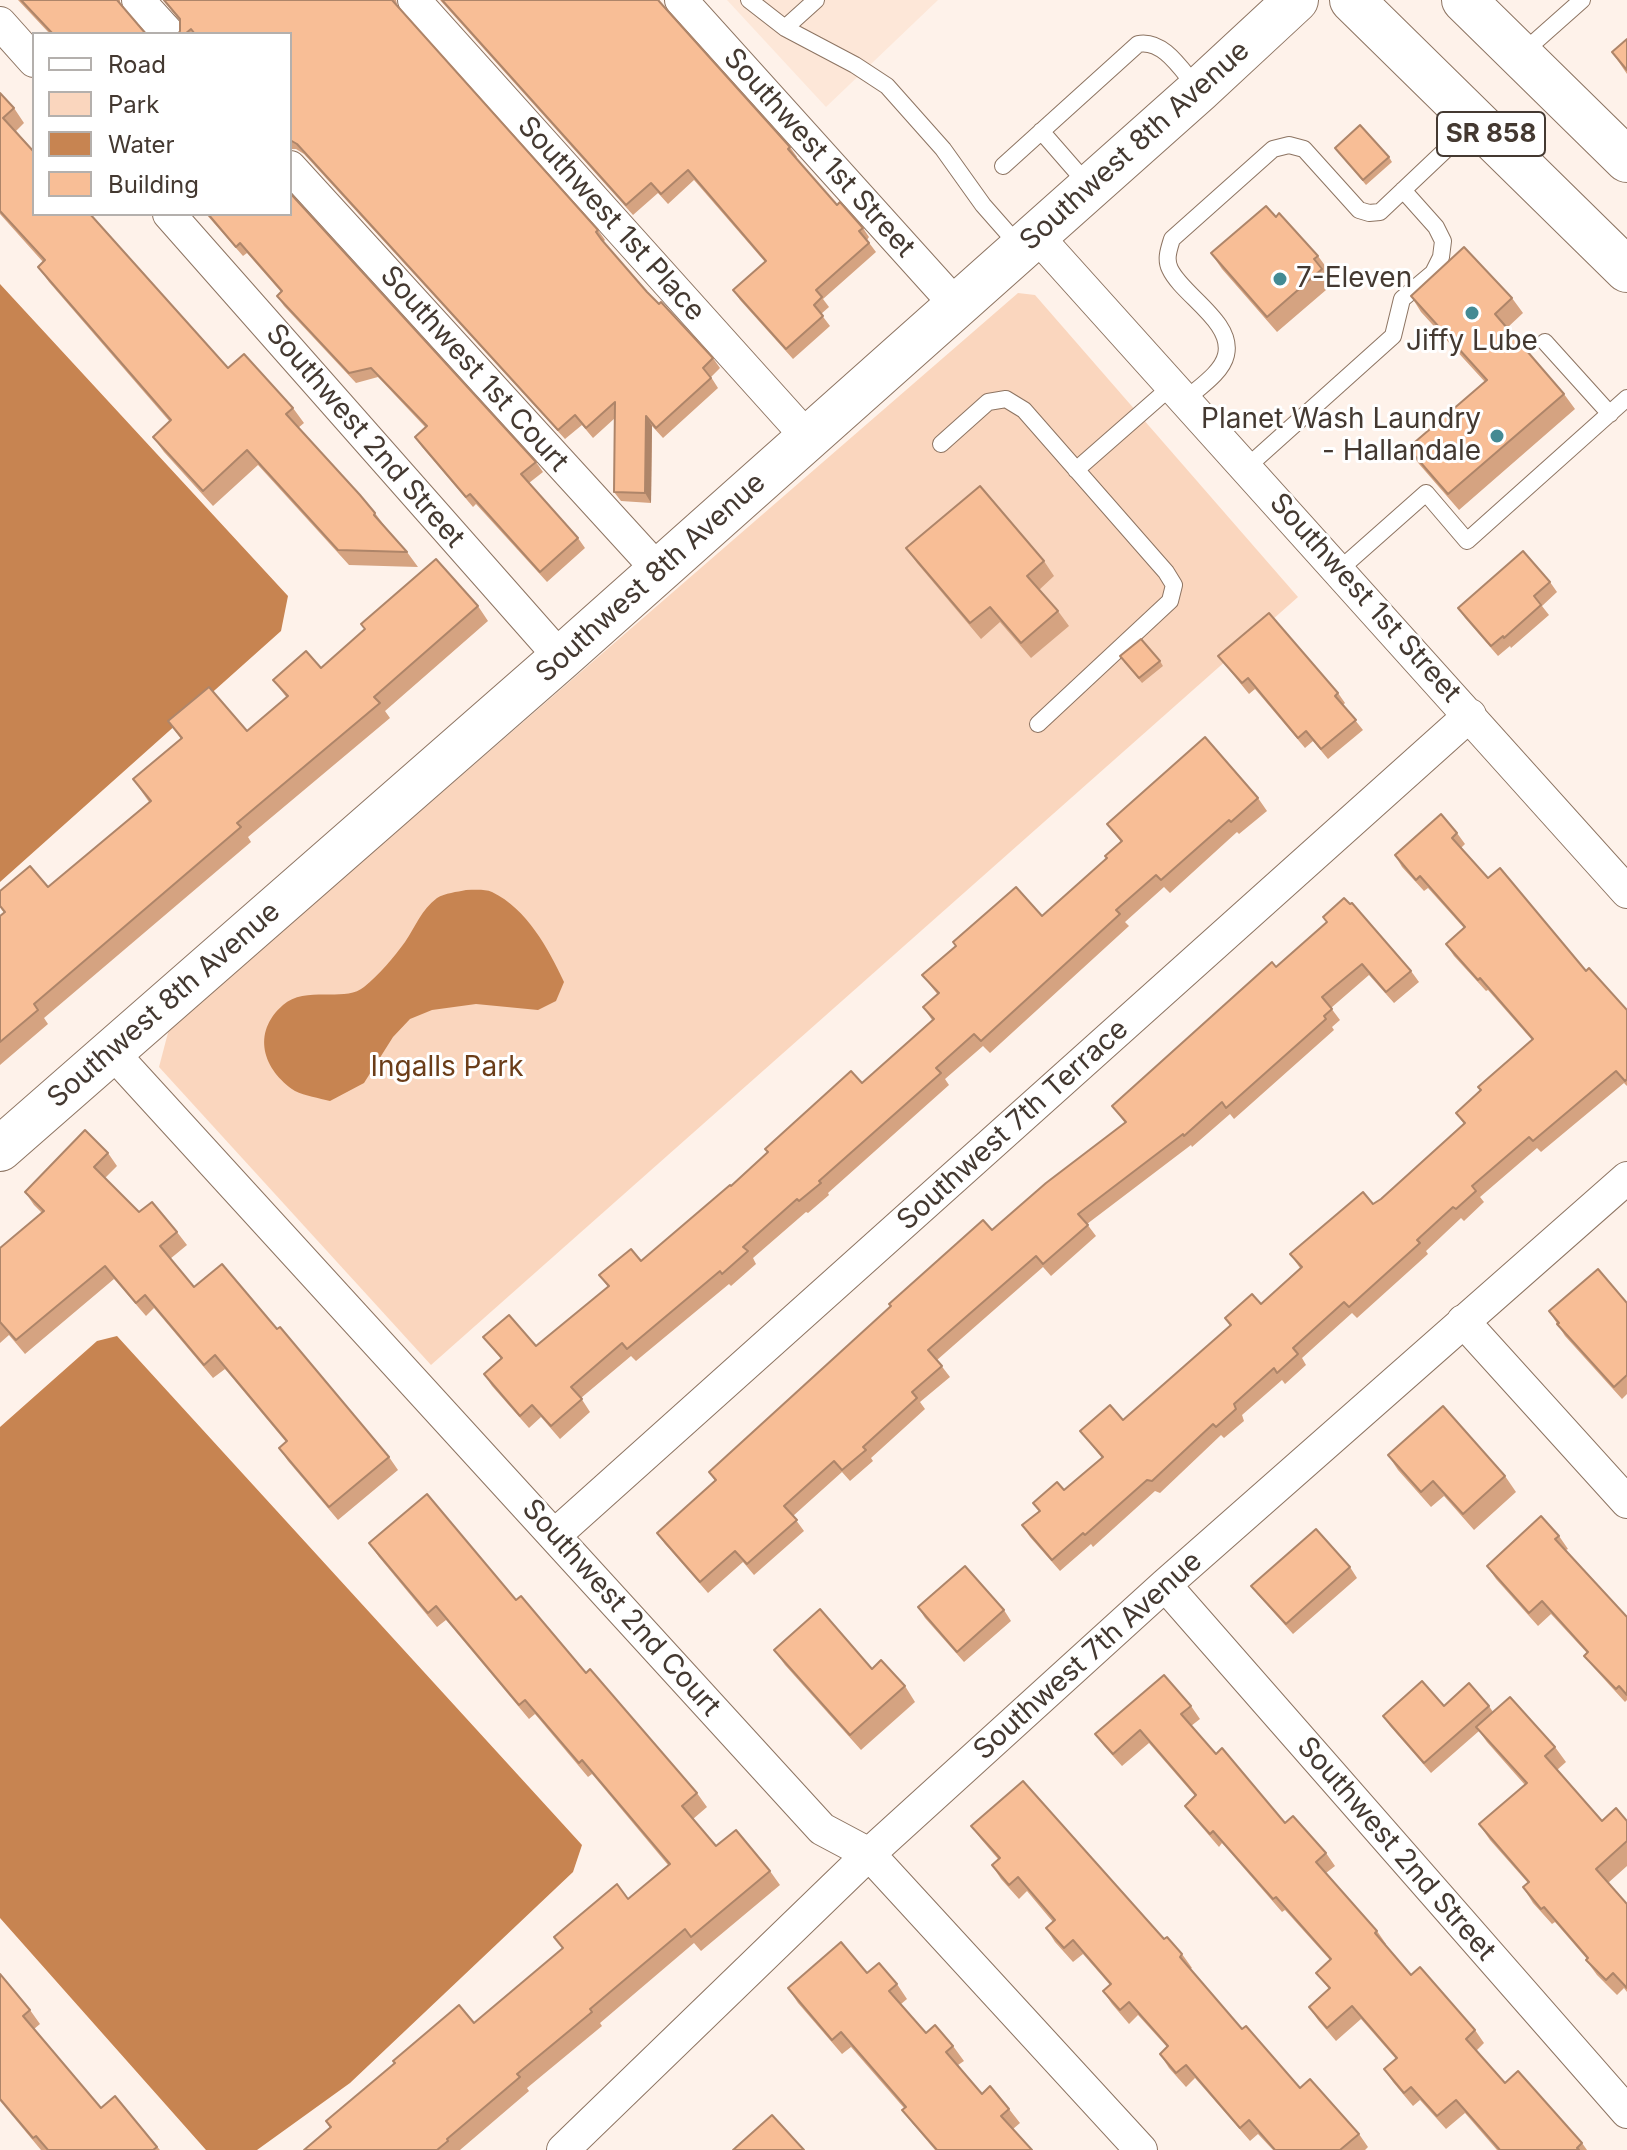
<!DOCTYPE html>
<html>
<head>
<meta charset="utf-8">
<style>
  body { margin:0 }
  #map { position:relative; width:1627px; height:2150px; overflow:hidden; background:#fef2ea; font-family:Inter,sans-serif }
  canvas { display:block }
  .legend { position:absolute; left:32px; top:32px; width:260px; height:184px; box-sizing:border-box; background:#fff; border:2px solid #b4b0ad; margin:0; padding:10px 14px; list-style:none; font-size:24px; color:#443931 }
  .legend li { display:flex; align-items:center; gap:16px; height:40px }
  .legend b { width:40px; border:2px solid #b4b0ad }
</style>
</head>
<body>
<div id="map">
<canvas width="1627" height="2150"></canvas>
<ul class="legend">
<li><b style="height:10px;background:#fff"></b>Road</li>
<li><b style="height:22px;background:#fad6be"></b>Park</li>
<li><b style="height:22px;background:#c78451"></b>Water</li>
<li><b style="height:22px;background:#f8be96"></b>Building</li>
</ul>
</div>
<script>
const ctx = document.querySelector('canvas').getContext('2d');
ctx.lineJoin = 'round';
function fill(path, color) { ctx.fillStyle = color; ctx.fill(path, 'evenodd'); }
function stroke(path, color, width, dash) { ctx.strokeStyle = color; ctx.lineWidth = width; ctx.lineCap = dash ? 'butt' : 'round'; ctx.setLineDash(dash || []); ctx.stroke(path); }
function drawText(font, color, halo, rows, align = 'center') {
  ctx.font = font + ' Inter,sans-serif'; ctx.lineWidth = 6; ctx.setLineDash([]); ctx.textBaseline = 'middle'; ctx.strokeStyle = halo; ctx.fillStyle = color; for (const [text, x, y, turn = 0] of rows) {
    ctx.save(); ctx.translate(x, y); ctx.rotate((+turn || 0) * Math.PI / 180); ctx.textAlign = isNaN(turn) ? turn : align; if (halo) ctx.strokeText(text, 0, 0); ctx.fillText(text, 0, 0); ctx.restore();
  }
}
fill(new Path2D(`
  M727,0h211l-112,107z`), '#fde7d8');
fill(new Path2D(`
  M1018,293l17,2 263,302 -867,768 -272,-298 10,-38z`), '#fad6be');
fill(new Path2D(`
  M0,284l288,312 -7,35 -281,251z
  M466,890c9,0 19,-1 26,2 35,17 56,56 72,90l-8,19 -18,9 -62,-6 -44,6 -22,9 -17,18 -29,46 -34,18c-11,-3 -25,-5 -35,-10 -32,-21 -44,-58 -12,-86 22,-20 62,-2 81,-18 15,-12 30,-30 41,-45 11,-16 16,-32 32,-44 8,-5 20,-6 29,-8z
  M117,1336l465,509 -9,27 -223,211 -93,67h-51l-206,-232v-491l97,-86z`), '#c78451');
const lane = new Path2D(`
  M749,0l36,28 70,37 32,21 56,63 40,56 37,42
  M785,28l31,-28
  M1520,55l62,-55
  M1041,131l48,55
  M1003,166l135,-122c26,-5 44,27 60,45
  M1545,342l65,72
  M1185,400c13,-12 37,-27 41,-45 8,-33 -44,-60 -56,-86 -5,-10 -1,-20 2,-30l101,-90 16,-4 15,4 55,61 10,3 11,-1 94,-89
  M941,444l47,-42 18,-3 18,11 142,162 8,13 -4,16 -132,123
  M1247,467l146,-131 9,-37 31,-26 8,-16 2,-16 -7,-14 -33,-37
  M1076,470l97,-85
  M1339,570l87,-77 41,48 160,-143`);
const street = new Path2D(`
  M138,0l31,34
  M414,0l394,438
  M681,0l276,306
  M0,23l34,38
  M290,167l369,404
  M169,214l392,444
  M1036,235l591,657
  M112,1052l710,777 47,25 272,296
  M1463,1321l164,181
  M555,1535l915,-820
  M1165,1585l462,527
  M563,2150l306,-296 296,-269 462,-407`);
const secondary = new Path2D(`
  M0,1149l561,-491 638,-568 97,-90`);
const primary = new Path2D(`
  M1352,0l275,270
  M1464,0l163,160`);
stroke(lane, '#8d7462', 18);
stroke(street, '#8d7462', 34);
stroke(secondary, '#8d7462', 46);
stroke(primary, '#8d7462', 46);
stroke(lane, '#fff', 16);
stroke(street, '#fff', 32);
stroke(secondary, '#fff', 44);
stroke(primary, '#fff', 44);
fill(new Path2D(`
  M18,0h102v3l26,31h-96z
  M163,0h233l2,8 200,222 7,10 -2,2 44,50 66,66 7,10 -9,9 7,11 -55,50 -11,-12 -1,77 -30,-2 -7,-9 1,-74 -22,20 -11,-13 -17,14 -261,-285 -8,-5h-6v-115h-112l2,-3v-10z
  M440,0h219l5,7 126,140 7,10 -1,1 41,47 26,23 6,9 -2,3 9,12 -53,47 6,8 -8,7 9,12 -37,33 -53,-59 -7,-10 32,-28 -71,-82 -26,24 -10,-11 -25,22z
  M1627,39v35l-15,-22z
  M0,93l14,15 10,15 -8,8 212,237 65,40 11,15 -6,5 77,85 11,15 21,24 11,15 -69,-2 -91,-100 -45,41 -49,-54 -11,-15 17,-15 -121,-140 -11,-15 5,-5 -43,-48z
  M1335,148l54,9 3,5 -26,23z
  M206,214h84l246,248 7,10 -14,11 49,55 7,10 -38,34 -71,-78 -3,3 -51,-60 -7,-10 11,-9 -48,-51 -22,6 -72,-77 -7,-10 4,-4 -34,-39 -4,3z
  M1276,217l42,39 11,15 -3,3 7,10 -56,48 -55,-63 -11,-16z
  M1411,296l101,2 11,15 -16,15 57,66 11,15 -116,101 -40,-46 -11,-16 77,-66 -64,-70z
  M906,548l138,13 10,15 -15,14 19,21 11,15 -38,32 -31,-36 -19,17 -64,-76z
  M1550,582l7,10 -15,14 7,9 -38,33 -1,-2 -12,10 -33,-38 -7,-10z
  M478,606l10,15 -103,90 5,7 -142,119 3,5 -207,176 4,6 -48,41v-149l4,-3 -4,-6v-16l48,-4 101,-85 -16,-23 48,-40 -13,-18 79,10 40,-33 -14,-18 48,-12z
  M1218,656l120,37 7,10 -2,2 20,25 -35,29 -15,-18 -8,7 -50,-59 -6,5z
  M1160,661l3,5 -21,17 -18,-21z
  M1258,798l9,13 -28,23 -2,-2 -67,61 -6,-6 -39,35 4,4 -139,127 -7,-7 -38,33 4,6 -121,108 1,2 -21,18 -2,-1 -53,46 3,6 -25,22 -2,-2 -93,77 -5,-5 -50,42 9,14 -30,27 -19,-22 -12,11 -37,-42 -8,-12 17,-15 -18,-22 53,9 72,-59 -9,-12 42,-14 90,-75 131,-103 70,-63 -9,-13 15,-12 -16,-20 120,-59 65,-57 14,-17 -14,-18z
  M1457,833l8,11 -4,4 27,30 139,132v76l-3,-3 -83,69 -4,-4 -57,49 4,5 -20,19 -3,-3 -35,33 2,3 -71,64 -5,-5 -50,45 4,7 -21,19 -3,-4 -40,35 2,6 -20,17 -3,-3 -61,58 -5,-2 -62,56 -2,-3 -31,27 -30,-34 -8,-12 17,-14 -6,-8 31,-13 38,-32 -22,-27 43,-11 107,-94 -5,-8 36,-14 39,-36 -10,-14 91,-55 83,-75 -8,-11 25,-23 -3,-3 54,-47 -44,-50 -2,1 -32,-35 -8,-12 18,-16 -36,-40 -4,3 -22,-24 -7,-12z
  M1327,922l84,49 8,11 -25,21 -25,-28 -38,33 9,12 -8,7 2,3 -100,89 -4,-5 -38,33 -1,-2 -104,79 9,12 -45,40 -8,-9 -106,93 13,17 -30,25 5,7 -54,49 2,3 -23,20 -8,-9 -49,44 11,15 -50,44 -11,-13 -35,31 -43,-49 -8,-11 58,-52 -6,-9 283,-242 133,-107 -13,-17 164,-139z
  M108,1153l9,13 -12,12 34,34 38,20 10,13 -17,14 24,28 83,42 112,128 9,13 -60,50 -50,-59 -9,-13 7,-6 -61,-73 -12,9 -59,-70 -8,8 -32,-37 -89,75 -16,-19 -9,8v-95l42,-35 -8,-8 -9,-13z
  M1627,1303v91l-5,5 -57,-63 -16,-25z
  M1388,1455l117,21 11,16 -42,38 -30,-34 -13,11 -33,-37z
  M1559,1536l9,13 -2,1 61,67v83l-2,2 -31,-34 -10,-12 3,-3 -36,-39 -13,12 -42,-47 -9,-13z
  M369,1543l147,57 181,193 10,14 -14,12 23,27 54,25 10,14 -79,66 -7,-8 -94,80 2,3 -75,62 2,3 -69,59h-156l26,-22 -4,-7 148,-98 89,-74 -9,-12 74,-38 40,-34 -76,-91 -4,3 -53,-63 -6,5 -83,-99 -9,7 -58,-70z
  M1350,1567l7,11 -64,56 -34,-38 -8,-10z
  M918,1607l86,3 7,11 -47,41 -39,-44z
  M774,1650l98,19 33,17 10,16 -54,48 -76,-85z
  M1191,1706l9,13 -9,7 25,28 69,69 41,30 9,13 -9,7 51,58 9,13 -1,1 26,30 64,55 9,13 -8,8 29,32 77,60 5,7h-90l-32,-37 -19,16 -26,-29 -7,6 -20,-24 -9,-13 12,-10 -35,-40 -25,22 -18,-21 -9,-13 20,-18 -13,-16 14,-13 -45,-50 -3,2 -60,-69 -3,4 -25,-29 -9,-12 10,-10 -46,-53 -27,23 -18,-20 -9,-12z
  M1444,1706h45l4,6 62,35 11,15 -9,8 45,51h25v45l-19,17 19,21v88l-3,-4 -7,7 -20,-20 -11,-15 1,-1 -32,-37 -3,2 -19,-21 -10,-16 5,-4 -38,-43 -11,-16 46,-39 -38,-43 -8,-11 -48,42 -41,-47 -7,-10z
  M971,1826l193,113 18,15 10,14 -2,1 52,60 58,59 59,46 9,13 -3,3h-92l-15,-16 -8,7 -55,-63 -9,9 -17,-19 -9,-14 7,-7 -29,-32 -9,9 -17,-20 -9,-13 7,-6 -27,-31 -10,8 -18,-20 -9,-14 7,-6 -26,-31 -8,8 -18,-20 -9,-14 6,-6 -17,-20z
  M867,1973l30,11 10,15 -6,5 25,29 27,13 11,15 -6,4 24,29 27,15 11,14 -7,6 19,21h-97l-22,-26 -11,-14 2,-2 -53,-61 -9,7 -44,-51 -10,-15z
  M0,1974l30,36 10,14 -6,5 67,79 14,-12 45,54h-119l-41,-49z`), '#d5a381');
fill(new Path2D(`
  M646,416l6,10 -1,77 -6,-10z`), '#ae8569');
const building = new Path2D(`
  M21,0h96l29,34h-93z
  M164,0h228l206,230 -2,2 5,7 46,53 12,12 2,-2 52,56 -10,10 8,10 -55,50 -10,-12 -1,77 -31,-1 1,-90 -29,26 -11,-13 -17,15 -261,-286 -7,-4v-106h-95l-4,-5 -6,5h-7l2,-3v-12z
  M442,0h216l132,147 -2,2 49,56 3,-3 23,26 -4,3 10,12 -53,47 6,7 -8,8 9,11 -37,33 -53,-59 33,-29 -78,-91 -27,24 -10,-11 -25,22z
  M1627,39v31l-15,-18z
  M0,93l14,15 -11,10 31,34v62h56l138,154 16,-14 49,54 -7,6 74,81 15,18 -1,2 33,37 -69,-2 -91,-100 -44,41 -50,-54 18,-17 -133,-153 7,-7 -45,-49z
  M1360,125l29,32 -26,23 -28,-32z
  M290,193l246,269 -15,12 57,64 -38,34 -70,-78 -4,3 -51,-60 12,-11 -56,-58 -22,5 -72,-77 5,-5 -42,-48 -4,4 -28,-33h82z
  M1266,206l10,11 3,-4 39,43 -4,3 8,10 -55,48 -56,-64z
  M1464,247l48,51 -17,16 69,80 -116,100 -40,-46 79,-68 -76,-84z
  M980,486l64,75 -17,15 31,35 -37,32 -31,-36 -20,16 -64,-75z
  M1523,551l27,31 -16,14 7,9 -37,33 -1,-2 -12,10 -33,-38z
  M436,559l42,47 -104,91 6,6 -143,120 4,4 -207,177 4,6 -38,32v-126l5,-4 -5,-6v-15l30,-25 18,21 103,-86 -18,-22 49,-41 -14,-17 41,-34 38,44 41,-35 -15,-16 33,-29 15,17 44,-39 -4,-5z
  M1269,613l69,80 -3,3 21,24 -35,29 -15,-18 -8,7 -50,-60 -6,5 -24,-27z
  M1141,639l19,22 -21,17 -19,-22z
  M1205,737l53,61 -27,24 -2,-2 -68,60 -5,-5 -40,35 4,4 -139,127 -7,-7 -38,34 5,5 -122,108 2,2 -22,18 -2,-2 -54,48 5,4 -26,23 -2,-3 -93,78 -5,-6 -51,44 11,12 -31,27 -19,-21 -12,11 -36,-42 18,-16 -19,-21 26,-22 27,31 73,-60 -10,-11 32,-26 10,12 89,-76 1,1 37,-34 -3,-3 86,-78 11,12 72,-64 -11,-12 16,-14 -17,-18 34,-29 -3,-4 63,-55 26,29 65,-58 -2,-2 17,-15 -15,-17z
  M1441,814l16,19 -5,5 36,40 12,-10 86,103 3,-3 38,42v69l-2,2 -9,-10 -83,70 -4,-4 -57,49 4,5 -20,18 -3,-2 -36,33 3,3 -71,64 -5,-5 -51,46 5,6 -21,19 -3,-5 -40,36 2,5 -20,18 -3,-3 -61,57 -5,-1 -62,55 -2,-2 -31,27 -30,-35 18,-14 -7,-8 24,-21 7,8 39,-33 -23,-26 30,-26 13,15 108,-95 -6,-7 27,-24 9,10 41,-37 -12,-13 73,-62 10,12 8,-5 84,-76 -9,-10 25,-23 -3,-3 55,-48 -53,-61 -2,2 -32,-36 19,-17 -45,-51 -4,4 -21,-25z
  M1344,898l6,6 2,-1 59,68 -25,21 -24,-28 -40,33 10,12 -8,7 2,3 -100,89 -4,-6 -38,34 -1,-2 -105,80 10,11 -45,39 -7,-8 -108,94 14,16 -30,26 5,6 -54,49 3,3 -24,20 -8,-9 -50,45 13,14 -50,44 -12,-13 -35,31 -43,-49 59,-53 -7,-8 182,-166 -2,-2 94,-84 9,10 54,-47 80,-61 -14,-16 160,-144 4,5 51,-45 -4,-5z
  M85,1130l23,23 -14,14 45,45 13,-10 25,30 -17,14 34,41 28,-23 55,65 3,-2 109,130 -60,50 -50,-59 8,-7 -72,-86 -11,10 -59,-70 -9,8 -31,-37 -89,74 -16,-18v-74l44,-37 -19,-19z
  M1598,1269l29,34v72l-13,12 -57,-63 2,-1 -10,-12z
  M1443,1406l62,70 -42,38 -30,-33 -12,11 -33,-37z
  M427,1494l89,106 5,-4 65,77 4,-4 107,124 -15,13 34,40 20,-16 34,41 -79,66 -6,-8 -95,80 2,3 -75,62 3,3 -73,62 1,2 -11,9h-133l27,-23 -5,-6 69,-58 -2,-2 66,-56 15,18 89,-75 -9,-11 63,-53 11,15 42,-35 -88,-104 -3,3 -54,-63 -6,5 -83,-99 -8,7 -59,-70z
  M1541,1516l18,20 -4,3 72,78v78l-8,-9 -3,3 -32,-33 4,-4 -46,-51 -13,12 -42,-47z
  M1316,1529l34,38 -64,57 -35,-38z
  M965,1566l39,44 -47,42 -39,-45z
  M820,1609l52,60 9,-9 24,26 -55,49 -76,-85z
  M1164,1675l27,31 -10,8 35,40 6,-6 63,75 8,-7 33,37 -10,9 61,69 -2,2 36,42 9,-8 55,63 -9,9 39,44 13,-12 64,72 -5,5 2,2h-79l-44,-50 -19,16 -26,-29 -7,6 -20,-24 13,-11 -45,-52 -25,22 -18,-21 21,-19 -14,-15 15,-14 -55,-62 -3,2 -60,-68 -3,3 -25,-28 11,-11 -56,-65 -27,24 -18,-20z
  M1422,1681l22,25 25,-23 20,23 -65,57 -41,-47z
  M1510,1697l45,50 -10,9 57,65 14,-13 11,13v20l-31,28 31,35v84l-14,-15 -7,7 -20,-20 2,-2 -44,-51 -3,2 -18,-22 6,-5 -50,-58 48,-41 -51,-56z
  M1023,1781l141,158 3,-2 15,17 -2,3 62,72 4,-3 54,62 10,-9 49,55 -19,16h-65l-26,-30 -9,8 -54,-63 -10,8 -16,-19 8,-8 -39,-44 -9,8 -17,-19 8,-7 -38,-44 -9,8 -18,-20 9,-8 -37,-43 -9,8 -17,-20 8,-7 -29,-32z
  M841,1942l26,31 12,-10 18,21 -8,7 37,42 9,-8 18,21 -7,6 36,42 8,-8 19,23 -8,7 31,34h-95l-35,-40 4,-3 -65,-75 -9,8 -44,-52z
  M0,1974l30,36 -7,6 78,92 14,-12 42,51 -4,3h-105l-12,-14 -3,2 -33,-39z
  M772,2115l32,35h-71z`);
fill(building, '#f8be96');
stroke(building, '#ae8569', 2);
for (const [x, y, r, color] of [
  [1280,279,8,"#448a93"],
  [1472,313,8,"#448a93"],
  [1497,436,8,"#448a93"]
]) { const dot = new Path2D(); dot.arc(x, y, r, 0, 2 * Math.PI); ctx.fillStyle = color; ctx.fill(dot); stroke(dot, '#fff', 3); }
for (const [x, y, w] of [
  [1491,134,108]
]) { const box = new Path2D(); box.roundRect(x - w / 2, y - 22, w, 44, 6); ctx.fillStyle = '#fff'; ctx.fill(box); stroke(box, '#443931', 2); }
drawText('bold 26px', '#443931', null, [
  ["SR 858",1491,134]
]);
drawText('28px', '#443931', '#fff', [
  ["Southwest 8th Avenue",1135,146,-42],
  ["Southwest 1st Street",819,153,48],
  ["Southwest 1st Place",611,219,48],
  ["Southwest 1st Court",474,369,48],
  ["Southwest 2nd Street",365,436,49],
  ["Southwest 8th Avenue",651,578,-42],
  ["Southwest 1st Street",1365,598,48],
  ["Southwest 8th Avenue",164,1005,-41],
  ["Southwest 7th Terrace",1013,1125,-42],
  ["Southwest 2nd Court",621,1608,48],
  ["Southwest 7th Avenue",1088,1656,-42],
  ["Southwest 2nd Street",1396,1849,49]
]);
drawText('28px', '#443931', '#fff', [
  ["7-Eleven",1296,279],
  ["Jiffy Lube",1472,342,"center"],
  ["Planet Wash Laundry",1481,420,"right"],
  ["- Hallandale",1481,452,"right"]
], 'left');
drawText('28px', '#6b3d18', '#fff', [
  ["Ingalls Park",447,1068]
]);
</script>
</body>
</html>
